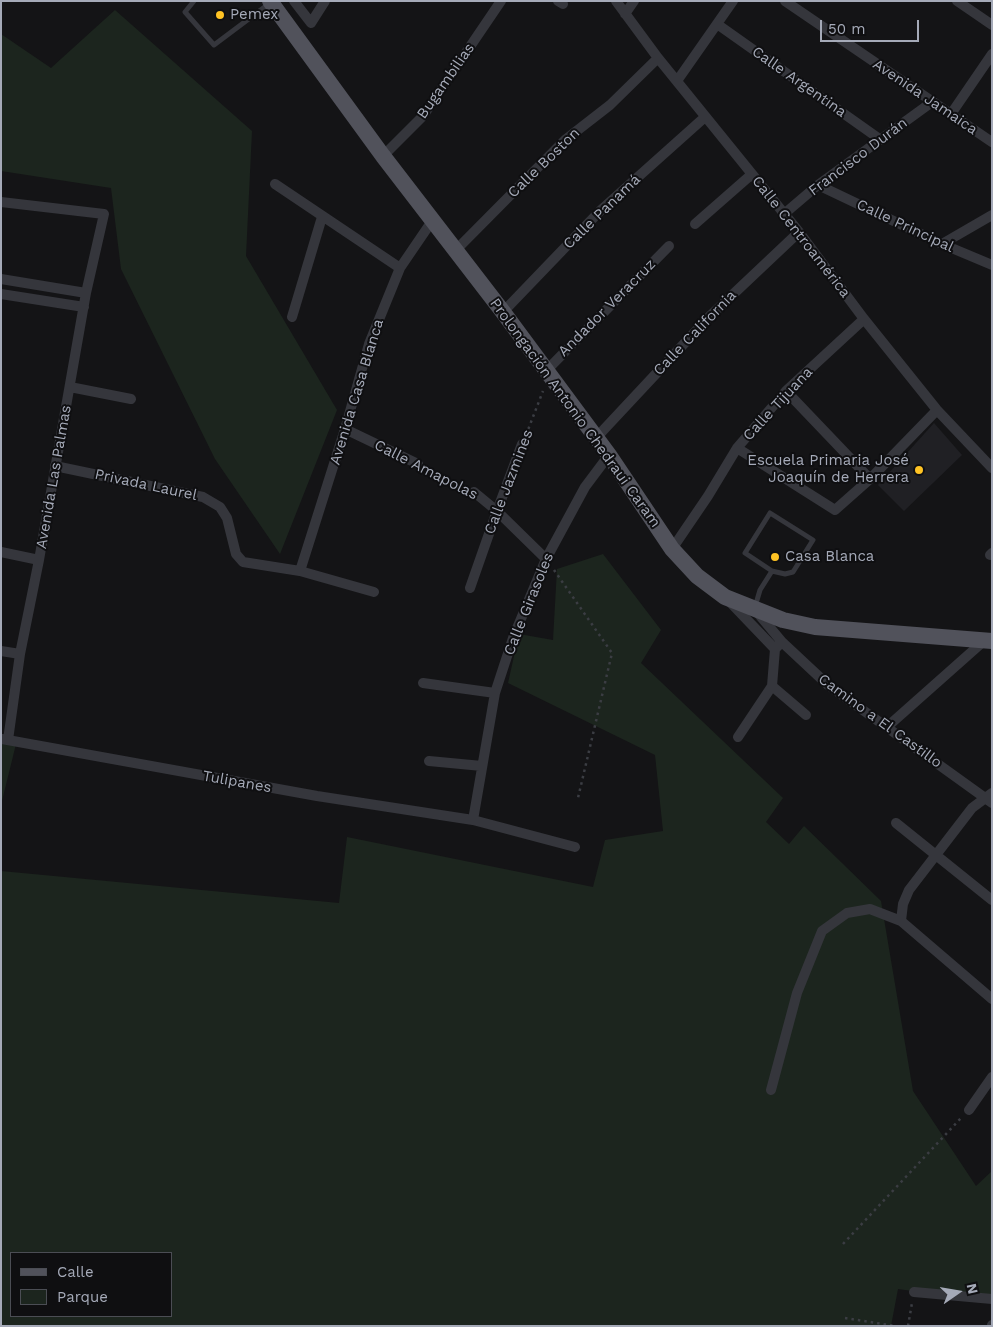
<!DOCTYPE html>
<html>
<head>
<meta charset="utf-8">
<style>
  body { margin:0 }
  #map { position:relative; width:993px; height:1327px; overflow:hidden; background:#141416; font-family:"Work Sans",sans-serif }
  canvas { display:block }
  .frame { position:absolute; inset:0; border:2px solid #a5aab8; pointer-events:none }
  .legend { position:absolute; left:10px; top:1252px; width:162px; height:65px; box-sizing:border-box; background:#0f0f11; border:1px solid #4b4d54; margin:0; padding:6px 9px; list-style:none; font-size:15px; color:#a5aab8 }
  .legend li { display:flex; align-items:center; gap:10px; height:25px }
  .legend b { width:25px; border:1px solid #4b4d54 }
  .north { position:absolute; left:933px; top:1267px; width:50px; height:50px; -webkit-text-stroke:4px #0f0f11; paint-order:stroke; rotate:77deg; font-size:14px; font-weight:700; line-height:20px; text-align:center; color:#a5aab8 }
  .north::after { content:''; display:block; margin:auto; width:18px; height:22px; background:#a5aab8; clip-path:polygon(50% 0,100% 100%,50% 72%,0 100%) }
  .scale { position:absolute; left:820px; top:20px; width:99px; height:22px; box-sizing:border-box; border:2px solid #a5aab8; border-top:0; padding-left:6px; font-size:15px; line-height:18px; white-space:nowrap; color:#a5aab8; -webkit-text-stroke:4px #0f0f11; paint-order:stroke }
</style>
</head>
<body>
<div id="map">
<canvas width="993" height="1327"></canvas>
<div class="frame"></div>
<ul class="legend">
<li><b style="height:6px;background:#51525b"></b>Calle</li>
<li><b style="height:14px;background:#1c251e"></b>Parque</li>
</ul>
<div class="north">N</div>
<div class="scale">50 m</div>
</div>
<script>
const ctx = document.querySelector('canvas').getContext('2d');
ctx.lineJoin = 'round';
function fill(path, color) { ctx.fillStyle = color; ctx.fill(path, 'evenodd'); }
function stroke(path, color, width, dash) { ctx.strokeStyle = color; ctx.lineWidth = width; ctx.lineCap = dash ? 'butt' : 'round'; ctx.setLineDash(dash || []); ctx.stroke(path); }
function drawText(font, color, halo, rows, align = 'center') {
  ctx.font = font + ' "Work Sans",sans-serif'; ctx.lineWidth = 4; ctx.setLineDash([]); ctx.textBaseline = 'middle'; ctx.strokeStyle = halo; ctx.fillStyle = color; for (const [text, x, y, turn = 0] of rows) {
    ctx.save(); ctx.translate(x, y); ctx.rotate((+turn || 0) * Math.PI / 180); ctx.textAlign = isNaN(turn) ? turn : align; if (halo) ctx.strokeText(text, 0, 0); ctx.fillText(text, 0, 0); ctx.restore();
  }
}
fill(new Path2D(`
  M934,423l28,32 -58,56 -26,-26z`), '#202024');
fill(new Path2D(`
  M115,10l137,121 -6,125 91,154 -57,144 -65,-95 -94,-190 -10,-81 -110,-17v-137l50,34z
  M603,554l58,76 -20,33 142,135 -17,24 23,22 15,-18 77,75 32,190 63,95 16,-15v131l-94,-13 -7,37h-890v-455l338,32 8,-66 246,50 12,-47 58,-9 -8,-76 -147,-72 11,-49 34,6 4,-71zM11,1253h160v63h-160z
  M1,744h15l-15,61z`), '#1c251e');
stroke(new Path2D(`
  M526,435l17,-44
  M428,469l35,18
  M554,570l58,83 -34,145
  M843,1244l118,-126
  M845,1318l50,8
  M908,1326l4,-23`), '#3b3d43', 2.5, [2.5, 4]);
stroke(new Path2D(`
  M194,1l-9,11 29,33 56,-42
  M755,607l5,-17 12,-19 -27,-18 25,-40 43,27 -20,32 -8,2 -13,-3`), '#35363c', 5);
stroke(new Path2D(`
  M294,1l17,22 14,-22
  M558,1l5,3
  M616,1l42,57 141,174 65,87 73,91 55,58
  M785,1l207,141
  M957,1l35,24
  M625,14l9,-13
  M717,24l164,116
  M677,81l56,-80
  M951,114l41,-60
  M383,156l40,-40 78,-115
  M275,184l125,84
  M818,185l124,59 50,21
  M1,202l103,12 -18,79 -47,267 -19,94 -12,86
  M784,214l34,-29 114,-83
  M695,224l57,-50
  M942,244l50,-29
  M455,251l110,-111 45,-35 48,-47
  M1,279l85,14
  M1,294l83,13
  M503,312l98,-102 104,-93
  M292,317l30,-100
  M546,371l123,-125
  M70,387l61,12
  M786,391l84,88
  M345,429l73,35
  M596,438l113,-121 90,-85
  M737,448l98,62 35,-31 67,-69
  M55,466l148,31 17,10 7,11 9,36 7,8 57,9 74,21
  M474,492l23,19 49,48
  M672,549l36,-53 29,-48 49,-57 78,-72
  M1,552l38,8
  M990,555l2,-2
  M300,571l45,-142 24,-85 31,-76 32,-47
  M470,588l27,-77 25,-67
  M729,601l46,48
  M757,612l25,30 46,43 164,118
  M1,651l19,3
  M423,683l72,10
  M772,686l34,29
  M887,727l98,-87
  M738,737l34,-51 3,-37 7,-7
  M2,739l315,57 156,24 102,27
  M429,761l53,5
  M473,820l22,-127 18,-55 33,-79 39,-72 24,-32
  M896,823l96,77
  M901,921l2,-17 6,-14 63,-82 20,-15
  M771,1090l26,-97 25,-62 25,-18 23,-4 31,12 91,78
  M969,1110l23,-33
  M914,1292l78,7
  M992,1326v-1`), '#35363c', 10);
stroke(new Path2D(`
  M270,1l113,155 120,156 106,143 63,94 25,27 28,21 58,23 32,7 177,14`), '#51525b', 16);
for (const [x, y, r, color] of [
  [220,15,5,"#ffc324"],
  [919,470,5,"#ffc324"],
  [775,557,5,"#ffc324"]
]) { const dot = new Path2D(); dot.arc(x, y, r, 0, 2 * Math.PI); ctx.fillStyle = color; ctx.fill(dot); stroke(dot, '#0f0f11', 2); }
drawText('15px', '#a5aab8', '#0f0f11', [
  ["Pemex",230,15],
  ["Escuela Primaria José",909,461,"right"],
  ["Joaquín de Herrera",909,478,"right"],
  ["Casa Blanca",785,557]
], 'left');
drawText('15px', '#a5aab8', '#0f0f11', [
  ["Bugambilias",446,81,-55],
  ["Calle Argentina",799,82,35],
  ["Avenida Jamaica",925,97,34],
  ["Francisco Durán",858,157,-37],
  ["Calle Boston",544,163,-44],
  ["Calle Panamá",602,212,-44],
  ["Calle Principal",905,226,25],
  ["Calle Centroamérica",801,237,52],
  ["Andador Veracruz",607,308,-45],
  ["Calle California",695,333,-46],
  ["Avenida Casa Blanca",357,392,-73],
  ["Calle Tijuana",778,404,-47],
  ["Prolongación Antonio Chedraui Caram",575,413,54],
  ["Calle Amapolas",426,470,27],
  ["Avenida Las Palmas",54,477,-80],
  ["Calle Jazmines",509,482,-69],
  ["Privada Laurel",146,485,12],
  ["Calle Girasoles",529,604,-68],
  ["Camino a El Castillo",880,721,36],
  ["Tulipanes",237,782,10]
]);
</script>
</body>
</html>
